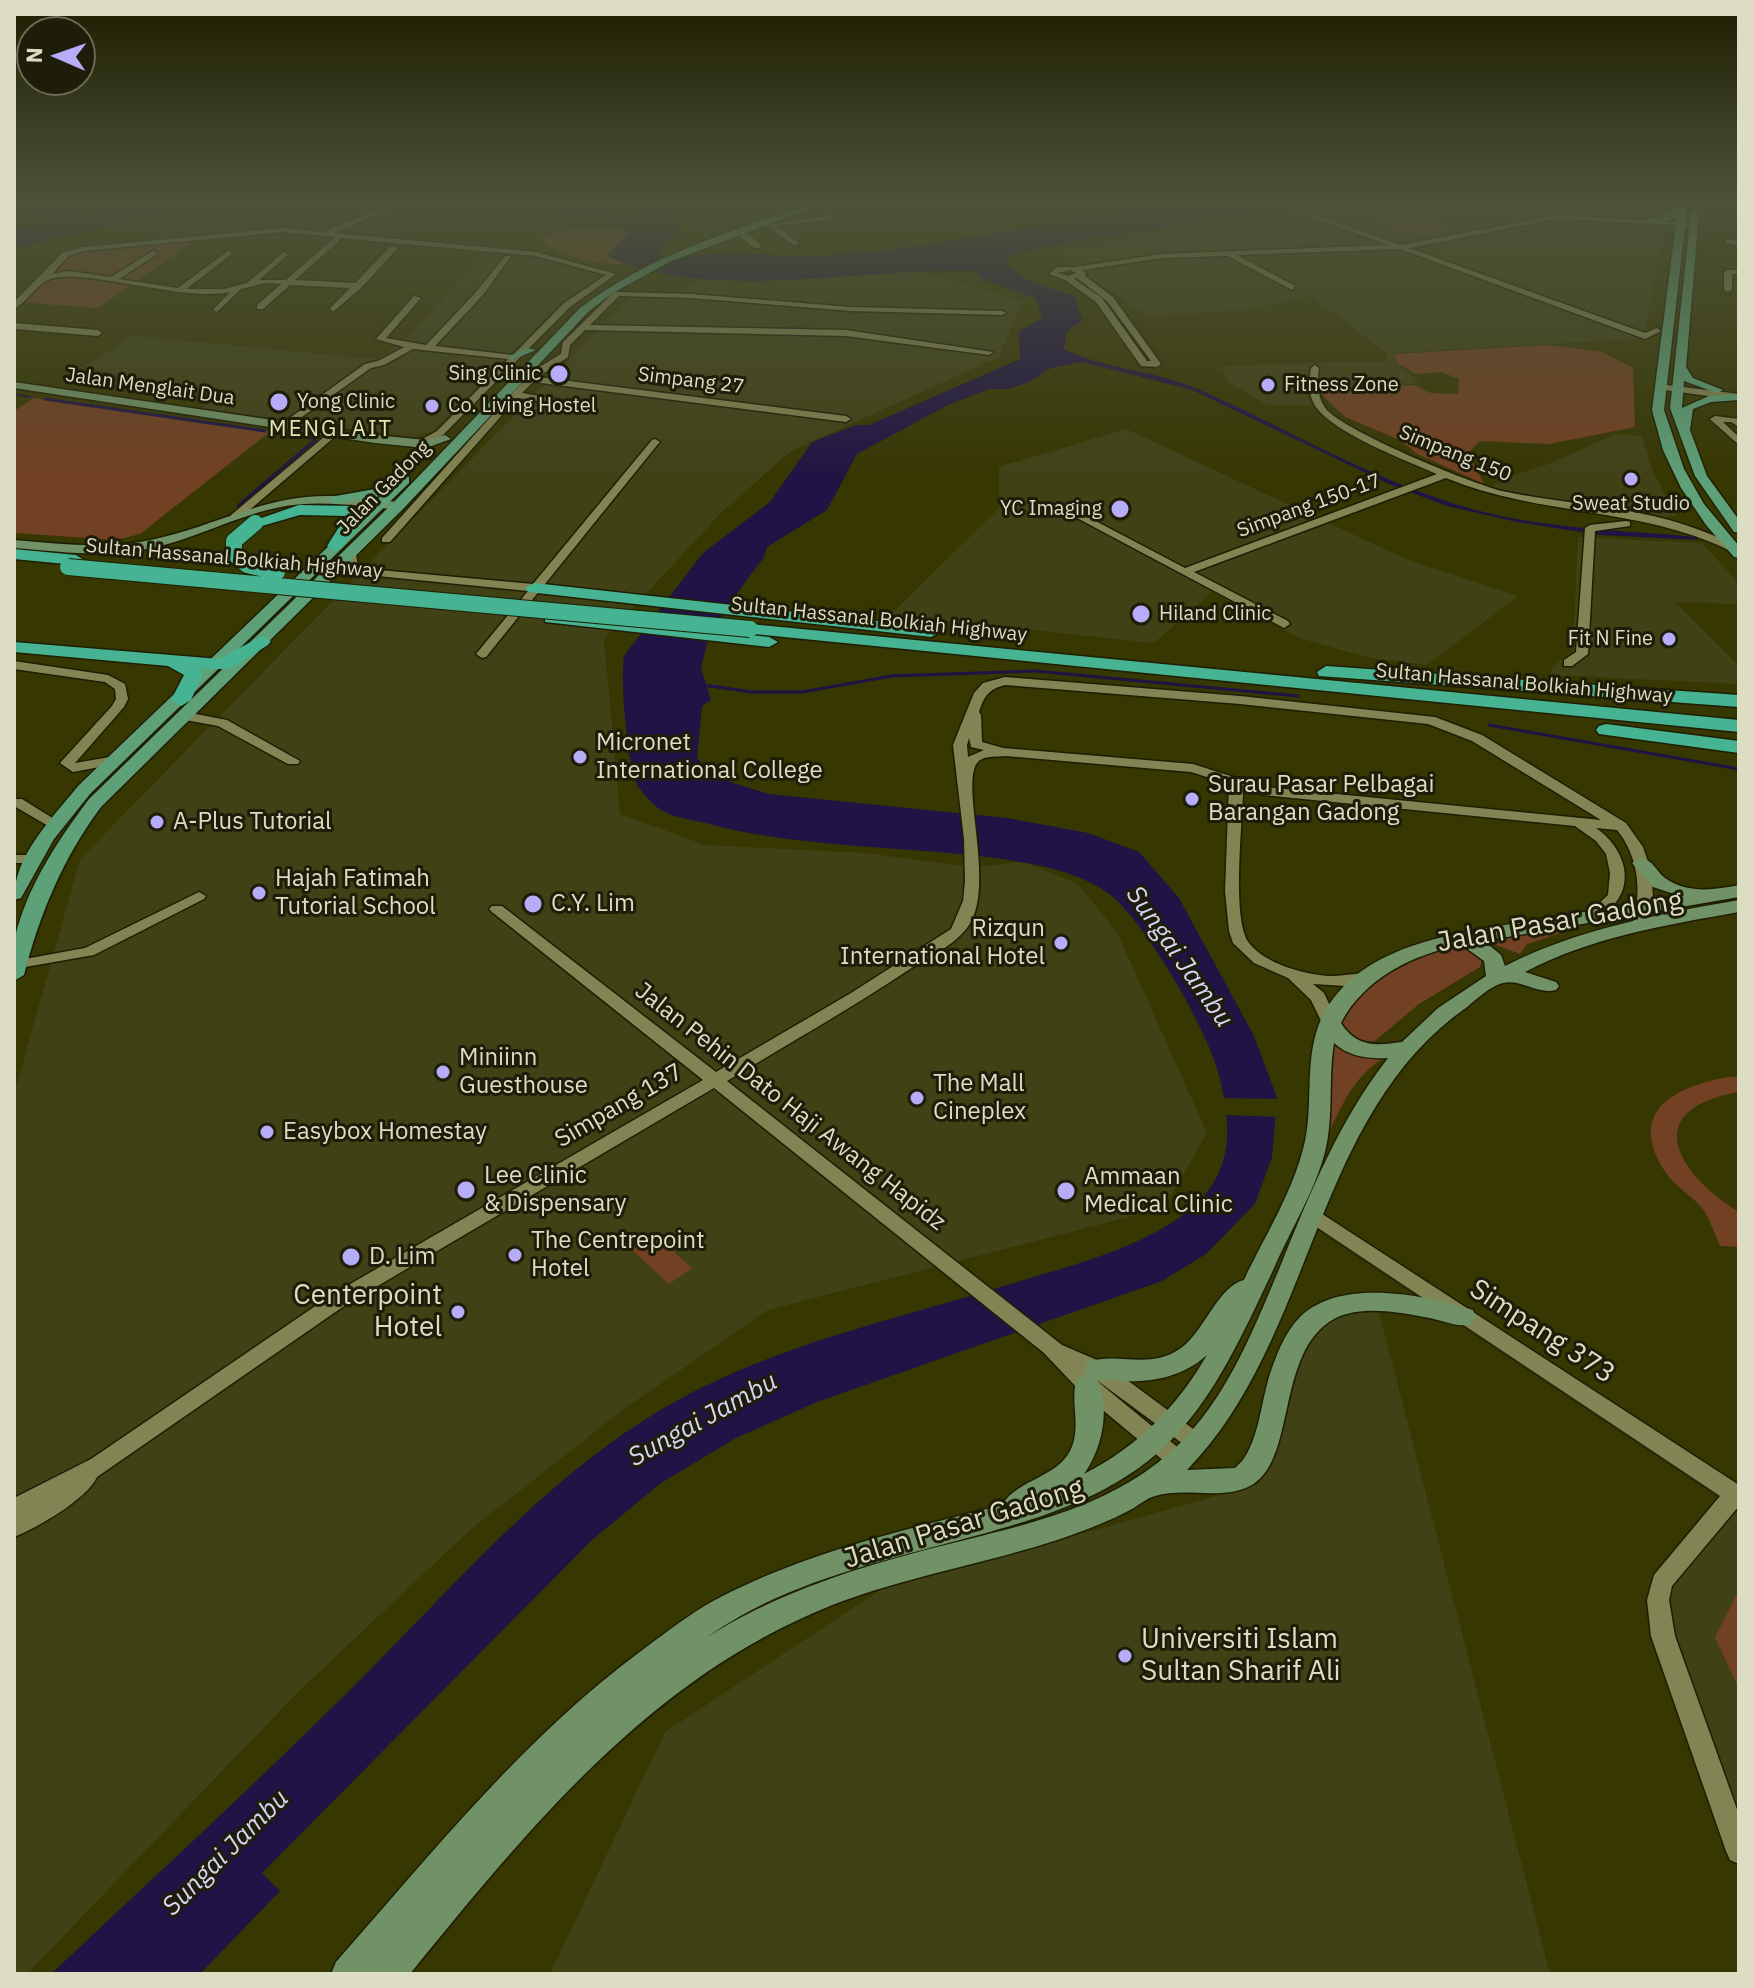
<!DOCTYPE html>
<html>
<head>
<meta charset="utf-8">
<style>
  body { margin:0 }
  #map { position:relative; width:1753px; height:1988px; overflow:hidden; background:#373702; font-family:"IBM Plex Sans",sans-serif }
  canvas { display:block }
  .frame { position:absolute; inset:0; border:16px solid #dcddc3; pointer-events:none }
  .north { position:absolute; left:16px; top:16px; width:80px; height:80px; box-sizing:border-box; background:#1d1d09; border:2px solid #696a53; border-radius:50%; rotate:272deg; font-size:22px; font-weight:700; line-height:32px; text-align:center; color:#dcddc3 }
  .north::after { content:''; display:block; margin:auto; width:28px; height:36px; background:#b6acf8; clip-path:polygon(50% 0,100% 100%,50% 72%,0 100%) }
</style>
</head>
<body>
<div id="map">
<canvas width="1753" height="1988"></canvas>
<div class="frame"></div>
<div class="north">N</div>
</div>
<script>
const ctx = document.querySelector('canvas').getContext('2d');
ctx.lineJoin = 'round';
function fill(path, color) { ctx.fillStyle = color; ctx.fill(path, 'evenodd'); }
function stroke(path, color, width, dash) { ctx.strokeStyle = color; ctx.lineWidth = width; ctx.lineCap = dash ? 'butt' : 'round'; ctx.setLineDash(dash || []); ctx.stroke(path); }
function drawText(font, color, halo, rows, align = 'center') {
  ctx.font = font + ' "IBM Plex Sans",sans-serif'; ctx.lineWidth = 6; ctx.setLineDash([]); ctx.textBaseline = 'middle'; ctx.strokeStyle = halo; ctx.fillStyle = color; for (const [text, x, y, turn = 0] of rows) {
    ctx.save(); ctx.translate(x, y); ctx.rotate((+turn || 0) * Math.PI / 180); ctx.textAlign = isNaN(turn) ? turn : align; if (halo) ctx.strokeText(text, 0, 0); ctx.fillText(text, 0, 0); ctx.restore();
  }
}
fill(new Path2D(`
  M1327,205h342l-24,125 -13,9 -239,14 3,10 24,20 -113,10 5,12h-44l-40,-23 -7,-16 167,-5 -2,-8 -74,-57 -70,14 -94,6 -97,-65 117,-19 106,1 -20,-10z
  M486,251l42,4 55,16 23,2 -42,27 -132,132 -21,5 -210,-29 21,-10 -138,-31 49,-31 244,23 23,-14z
  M919,271l103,30 -23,56 -208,94 -70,62 -117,126 16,175 85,31 160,8 106,14 53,-5 54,22 39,48 90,201 -43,75 -396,102 -144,99 -154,121 -171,161 -272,283h-13v-879l66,-236 557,-569 39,3 25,-14z
  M1126,429l282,131 110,36 -91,69 -57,-7 -71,-20 -87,-46 -58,51 -264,-28 109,-107v-41z
  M1616,434l26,2 11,36 24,44 -23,3 -154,-26 -8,-5 7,-8 47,-15z
  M1578,537l124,6 37,40v21l-64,-2 64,64v18l-188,-9 1,-8 21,-17z
  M1378,1308l172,666h-1000l115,-242 232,-153 155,-37 207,-58 42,-146 19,-20z
  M1722,1512l17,2v324l-80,-232 6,-25z`), '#414116');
fill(new Path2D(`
  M1417,216l38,15c-29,8 -50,2 -77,-8z
  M615,227l13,6 -20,23 18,9c-28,-2 -67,-7 -88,-26l28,-9z
  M197,239l-99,69 -81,-6 52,-50z
  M1548,345l54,7 31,16 2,59 -86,17 -69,-3 -12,12 16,31 -67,-30 -17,-14 -55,-23 -26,-25 96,-7 16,8 27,1 1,-15 -18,-7 -25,2 -19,-11 -3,-9z
  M34,398l237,33 -131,103 -24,6 -102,-7v-122z
  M1602,919l-75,25 -7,10 -35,-13z
  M1455,945l14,3 13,11 -2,8 -61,37 -44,37h-15l-20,-11v-10c40,-47 54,-59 115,-75z
  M1328,1038l56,20c-30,18 -43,48 -57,79z
  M1727,1077h12v15c-100,17 -63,81 0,120v35l-19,-1c-5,-11 -9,-23 -15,-34 -9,-14 -29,-24 -39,-39 -40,-61 6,-85 61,-96z
  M655,1235l37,33 -23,16 -37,-34z
  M1739,1590v99l-24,-52z`), '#724022');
fill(new Path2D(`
  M14,205h29l44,8 53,-8h70l-126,26 -70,18v-18l40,-11z
  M499,205h79l53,11 9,-2 -7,-9h35l12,14 -5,17 -19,19c26,4 46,0 72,-2 30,-1 61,5 92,3 97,-6 194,-27 289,-44 62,-11 126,-7 189,-7l-255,42 -34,9 -2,8 20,16 49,17 6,24 -15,10 -3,18c42,21 91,21 134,40 91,40 177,93 274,120 73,20 149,21 224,28l2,3 -98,-5 -83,-13 -70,-16 -58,-22 -197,-94 -110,-28 -31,6 -22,14 -20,7h-20l-41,16 -91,49 -30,56 -60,37 -3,10 -35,47 -21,36 -7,28 10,32 -9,6 -5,52 17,19 55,17 238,24 81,15 51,19 40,46 75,138 23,62 -5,59 -17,47 -49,50 -44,27 -345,121 -81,36 -75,45 -69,57 -330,333 18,18 -80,83h-149c99,-93 199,-185 296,-281 111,-109 210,-233 352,-304 99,-50 213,-74 318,-107 55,-16 145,-40 184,-83 34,-36 29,-79 18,-124 -10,-43 -75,-156 -111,-182 -39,-28 -103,-34 -149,-39 -82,-8 -171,-9 -250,-30 -14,-4 -34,-6 -46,-13 -8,-4 -21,-18 -25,-25 -11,-20 -18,-108 -14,-130l79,-103 67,-51 42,-60 44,-17h13l151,-66 -1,-28 23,-13 -6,-20 -54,-19 -6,-8c-112,-4 -267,33 -369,-15l21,-23 -24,-12z`), '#201345');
fill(new Path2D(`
  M1220,1098l61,1 -1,18 -57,-2z`), '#373702');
stroke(new Path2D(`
  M14,394l16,3`), '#201345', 2);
stroke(new Path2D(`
  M45,399l220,32
  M272,432l7,1
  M285,434l17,3
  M238,506l77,-66 -6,-3
  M703,685l49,7h50l90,-16 143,-5 263,25
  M1489,725l250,44`), '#201345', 3);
const street = new Path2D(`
  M388,205l3,4 -57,24 202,19 80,22 -46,33 -127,128 -22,11 -8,-2 24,-13 71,-72 -95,-10 -29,16 -13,3 -86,61 -8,-2 88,-63 13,-3 26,-14 -28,-8 38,-43 7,2 -35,40 40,7 51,-54 28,-35h6l-28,39 -48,51 78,9 51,-52 42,-28 -70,-19 -197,-18v3l-44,39 60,3 36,-37 7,2 -37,40 -28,24 -3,-4 20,-20 -60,-3 -27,24h-6v-4l24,-21 -15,-1 -25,6 -24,23 -4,-2 17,-18c-47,11 -156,-28 -184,-11 -12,7 -20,22 -32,28v-7l49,-50 21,-5 199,-19 41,4zM283,232l52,5 -49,43h-27l29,-25 -3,-4 -38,32 -23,6h-38l46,-35 -3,-4 -51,38 -59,-9 38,-25 -3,-4 -43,27 -42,-6 -17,3 17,-18 15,-5z
  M827,211l7,8 -58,7 22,16 -3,4 -29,-21 60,-9 -3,-3z
  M1308,212l93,33 156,-30 141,9 -4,2 -137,-7 -148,29 236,85 12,-5 4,3 -16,8 -245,-90 -163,6 58,31 -3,4 -64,-34 -66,2 -80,12 5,4 -2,2 28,21 48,67 -4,3 -16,-1 -45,-64 -31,-22 -16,-6 8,-7h18l87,-13 226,-9 -80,-29zM1070,270l6,3 -8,3 -10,-3zM1077,278l30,23 44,60h-4l-45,-63 -28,-19z
  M736,229h6l18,15v4h-6l-18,-15z
  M1726,239l13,2v4l-13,-2z
  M1728,270h11v4h-7v16l-4,2 -4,-2v-18z
  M614,292l77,2 160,13 151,4 4,2 -4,2 -151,-4 -160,-13 -72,-2 -29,29 256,5 147,22 -4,3 -143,-19 -261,-6 -15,15 -2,12 -30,20 308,39 5,3 -5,3 -313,-40 -11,11 70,12 -5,3 -70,-10 -127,144h-8v-4l130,-145 24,-24 25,-15 2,-12z
  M14,323l84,7 4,3 -4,3 -84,-7z
  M1315,365l4,3c-2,14 -2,29 7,41 20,23 144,74 176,82 50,11 101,13 151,25 30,7 58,17 86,31v4h-8c-92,-45 -191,-34 -285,-73l-252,94 94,49 2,3 -6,4 -207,-110 9,-2 99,52 252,-94c-30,-13 -107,-42 -123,-70 -6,-11 -5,-23 -3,-36z
  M1659,384l80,10v6l-83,-11v-4z
  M1715,416l24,3v8l-8,-5h-8l16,15v8l-27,-24 -2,-2z
  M330,432l8,2 -99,85h-8v-4z
  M655,439l5,3 -2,2 -172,213 -4,1 -6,-4 52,-63 -161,-16 -20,-7 -3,-14 6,-3 6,3 2,12 10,3 165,15 119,-144z
  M1626,521l4,1v4l-35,5 -7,123 -16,12h-8v-6l12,-8 9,-124 5,-3z
  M14,661l94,14 17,9 3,15 -4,8 -49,56 41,-7 7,4 -2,3 -48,9 -13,-9 52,-57 4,-7 -1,-10 -10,-7 -91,-13z
  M1005,677l235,19 195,21 47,18 144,88 17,24 8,24 2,26 -4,25 -8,5 -8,-5c9,-32 5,-66 -16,-92l-21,-2c28,19 41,56 14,81 -6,5 -9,8 -16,11l-8,-5 22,-20 2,-22 -4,-19 -10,-13 -21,-15 -312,-31 -20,-6c0,33 -12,129 6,154 16,21 55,31 79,33 14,1 38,-7 48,2l-2,4 -28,4 -33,-2 11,9 14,30 -8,5 -6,-1 -13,-27 -23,-22 -34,-15 -21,-20 -4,-12 -4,-40 4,-107 -38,-12 -185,-16c-9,1 -23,-1 -29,7 -16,22 16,115 -5,157 -12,23 -41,36 -62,49 -60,40 -122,75 -183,112l335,264 42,18 100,74 4,6 -4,6 -7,3 -7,-3 -99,-73 96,79 3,6 -3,6 -8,3 -8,-3 -91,-76 -36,-38 -330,-265 -367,216 -250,173c-10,22 -60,51 -83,60v-39l77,-39 242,-165 370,-214 -211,-168 -3,-3 3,-3h10l214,166 135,-79 100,-64 12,-28 2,-20 -1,-42 -11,-94 21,-52 9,-10zM1005,685l235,19 188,20 44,17 129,79 -336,-33 -72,-23 -190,-16 -21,-6 -1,-27 -2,-3c5,-16 10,-23 26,-27zM969,738l2,9 13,3 -16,7 -1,-12z
  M185,712l42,8 73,41 -2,3h-10l-70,-38 -38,-7 -1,-3z
  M14,799h8l40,25 -2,3h-10l-36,-21z
  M14,855h17l7,4 -7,4h-17z
  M199,892l7,4 -2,3 -110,56 -80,14v-8l71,-13z
  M1313,1208l426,277v21l-67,80 -3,14 6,36 64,179v49l-9,-4 -4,-9 -75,-215 -4,-36 7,-25 66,-79 -414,-276 -2,-5 2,-5z`);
const secondary = new Path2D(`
  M14,382l361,53 51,5 19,-5 6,4 -25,9 -51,-5 -361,-55z
  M334,496l64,6 7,4 -7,4c-40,-4 -82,-11 -122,-2 -46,10 -87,34 -134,42 -42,8 -85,1 -128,-2v-8c47,4 94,10 141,-1 64,-14 110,-45 179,-43z
  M1641,858c12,2 15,13 24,20 23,16 49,12 74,7v12l-255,44 17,14 4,11c73,-37 154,-52 234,-66v12c-73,13 -148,25 -214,60l31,10 3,4 -3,4c-18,5 -35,-11 -53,-7 -13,3 -26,16 -36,24 -156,109 -151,331 -280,463l48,-2 8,-8c16,-23 18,-56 26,-83 7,-21 15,-44 31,-60 40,-40 126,-22 173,-7l3,7 -3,7c-13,4 -26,-2 -39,-5 -30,-6 -72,-15 -100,0 -60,33 -36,146 -86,168 -28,13 -64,0 -93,9 -8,2 -16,9 -23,13 -22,12 -46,21 -69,29 -77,26 -157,38 -233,68 -180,72 -301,222 -420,368h-79l5,-12c97,-110 190,-227 309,-314 23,-17 46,-35 70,-48 91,-48 189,-70 287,-95 16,-26 54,-27 68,-54 13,-24 -2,-54 8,-73l9,-3 -3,-6 4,-7c31,-11 60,9 93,-14 23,-16 37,-62 63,-68 21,-45 50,-89 61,-139 8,-37 0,-77 13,-114 32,-85 142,-94 218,-107 48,-8 96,-16 144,-24l-27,-9 -21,-24zM1462,945l22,16 2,15 -48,32 -36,34c-26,4 -46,5 -61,-19 22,-44 74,-70 121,-78zM1334,1043c15,14 35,16 54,15 -49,63 -78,135 -108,209 -25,59 -49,121 -93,169 -71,76 -173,90 -269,116 -72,19 -149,45 -212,86 90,-64 200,-81 304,-112 162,-47 197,-114 264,-258 17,-39 40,-75 51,-116 9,-36 3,-73 9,-109zM1207,1355c-30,52 -70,92 -123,119 18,-25 27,-65 13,-95 39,5 79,4 110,-24z`);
const primary = new Path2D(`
  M808,205h12l-151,57 -56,31 -25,19 -185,197 -302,298c-38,51 -61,106 -77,168l-10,6c0,-14 -2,-30 1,-44 12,-50 43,-97 74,-138l304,-296 187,-195c69,-52 147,-76 228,-103z
  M1679,205h8v4l-23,201 20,59 20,35 35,42v12l-5,-1 -28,-32 -25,-37 -18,-38 -11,-40 25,-194 -14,7 -31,-2 29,-4z
  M1695,210l4,3 -13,154 7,11 30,12 -6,3 -33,-12 -2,27 27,-12 30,-2v6l-28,2 -18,7 -3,21 17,46 32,44v13l-5,-1 -39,-56 -25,-68 21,-195z
  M527,348l9,2 -24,10 -5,-3z
  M405,476l4,1v6l-319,311 -36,45 -33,59 -7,2c0,-45 37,-80 64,-114l303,-290 -46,8 -7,-4 2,-3 62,-11z`);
const highway = new Path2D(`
  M299,505l52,1 13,12 -23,31 -6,2 -8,-5 19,-30 -46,-1 -45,13 -8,-5z
  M14,549l62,6 8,5 -8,5 -62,-6z
  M534,583l397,44 9,5 -9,5 -403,-45 -3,-4z
  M551,613l218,24 9,5 -9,5 -224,-25v-8z
  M750,624l989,96v12l-995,-99v-8z
  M262,636l9,5 -3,4 -39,24h-29l3,4 -12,27 -10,6 -10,-6 13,-25 -16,-9 -154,-14v-10l205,17z
  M1326,666l413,29v12l-420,-31 -2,-4z
  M1606,724l133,17v12l-140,-19 -3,-4 3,-4z`);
stroke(street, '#1e1e04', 3);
stroke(secondary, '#1e1e04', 3);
stroke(primary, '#1e1e04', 3);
stroke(highway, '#1e1e04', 3);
fill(street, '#838453');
fill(secondary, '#719266');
fill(primary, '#5ea179');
fill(highway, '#46b492');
const highwayBridge = new Path2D(`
  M255,523l-21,18v13l13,11 30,7
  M68,567l682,62`);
stroke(highwayBridge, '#1e1e04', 18, []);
stroke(highwayBridge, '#46b492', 16);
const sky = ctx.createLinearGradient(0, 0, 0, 483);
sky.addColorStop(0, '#1e1e01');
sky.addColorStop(0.42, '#4d5339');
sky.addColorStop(1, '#4d533900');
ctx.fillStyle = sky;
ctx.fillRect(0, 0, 1753, 483);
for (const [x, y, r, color] of [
  [559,374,10,"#b6acf8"],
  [1268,385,8,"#b6acf8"],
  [279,402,10,"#b6acf8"],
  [432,406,8,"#b6acf8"],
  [1631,479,8,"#b6acf8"],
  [1120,509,10,"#b6acf8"],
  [1141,614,10,"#b6acf8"],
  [1669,639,8,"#b6acf8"],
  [580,757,8,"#b6acf8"],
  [1192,799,8,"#b6acf8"],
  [157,822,8,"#b6acf8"],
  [259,893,8,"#b6acf8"],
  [533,904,10,"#b6acf8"],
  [1061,943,8,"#b6acf8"],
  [443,1072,8,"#b6acf8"],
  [917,1098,8,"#b6acf8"],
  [267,1132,8,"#b6acf8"],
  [466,1190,10,"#b6acf8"],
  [1066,1191,10,"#b6acf8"],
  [515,1255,8,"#b6acf8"],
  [351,1257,10,"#b6acf8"],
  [458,1312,8,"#b6acf8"],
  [1125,1656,8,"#b6acf8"]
]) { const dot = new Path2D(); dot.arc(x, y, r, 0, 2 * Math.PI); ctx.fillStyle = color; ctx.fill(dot); stroke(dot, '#1d1d09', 3); }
drawText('20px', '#dcddc3', '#1d1d09', [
  ["Sing Clinic",541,374,"right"],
  ["Fitness Zone",1284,385],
  ["Yong Clinic",297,402],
  ["Co. Living Hostel",448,406],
  ["Sweat Studio",1631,504,"center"],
  ["YC Imaging",1102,509,"right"],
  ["Hiland Clinic",1159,614],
  ["Fit N Fine",1653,639,"right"]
], 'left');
drawText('20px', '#dcddc3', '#1d1d09', [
  ["Simpang 27",691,381,7],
  ["Jalan Menglait Dua",150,387,8],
  ["Simpang 150",1455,454,22],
  ["Jalan Gadong",384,488,-45],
  ["Simpang 150-17",1309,506,-20],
  ["Sultan Hassanal Bolkiah Highway",234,559,5],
  ["Sultan Hassanal Bolkiah Highway",879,620,6],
  ["Sultan Hassanal Bolkiah Highway",1524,684,5]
]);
ctx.letterSpacing = '2px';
drawText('22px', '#e4e6b1', '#1d1d09', [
  ["MENGLAIT",331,430]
]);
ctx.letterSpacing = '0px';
drawText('24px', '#dcddc3', '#1d1d09', [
  ["Micronet",596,743],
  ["International College",596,771],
  ["Surau Pasar Pelbagai",1208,785],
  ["Barangan Gadong",1208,813],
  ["A-Plus Tutorial",173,822],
  ["Hajah Fatimah",275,879],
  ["Tutorial School",275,907],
  ["C.Y. Lim",551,904],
  ["Rizqun",1045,929,"right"],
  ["International Hotel",1045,957,"right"],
  ["Miniinn",459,1058],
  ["Guesthouse",459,1086],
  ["The Mall",933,1084],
  ["Cineplex",933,1112],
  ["Easybox Homestay",283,1132],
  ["Lee Clinic",484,1176],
  ["& Dispensary",484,1204],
  ["Ammaan",1084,1177],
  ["Medical Clinic",1084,1205],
  ["The Centrepoint",531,1241],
  ["Hotel",531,1269],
  ["D. Lim",369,1257]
], 'left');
drawText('24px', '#dcddc3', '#1d1d09', [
  ["Simpang 137",619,1106,-30],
  ["Jalan Pehin Dato Haji Awang Hapidz",790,1107,38]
]);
drawText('italic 26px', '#d6d3f6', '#1d1d09', [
  ["Sungai Jambu",1179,957,55],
  ["Sungai Jambu",703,1420,-29],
  ["Sungai Jambu",226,1853,-45]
]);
drawText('28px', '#dcddc3', '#1d1d09', [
  ["Jalan Pasar Gadong",1560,922,-10],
  ["Simpang 373",1542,1332,33],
  ["Jalan Pasar Gadong",964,1524,-17]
]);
drawText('28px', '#dcddc3', '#1d1d09', [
  ["Centerpoint",442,1296],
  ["Hotel",442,1328],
  ["Universiti Islam",1141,1640,"left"],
  ["Sultan Sharif Ali",1141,1672,"left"]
], 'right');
</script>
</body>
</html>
